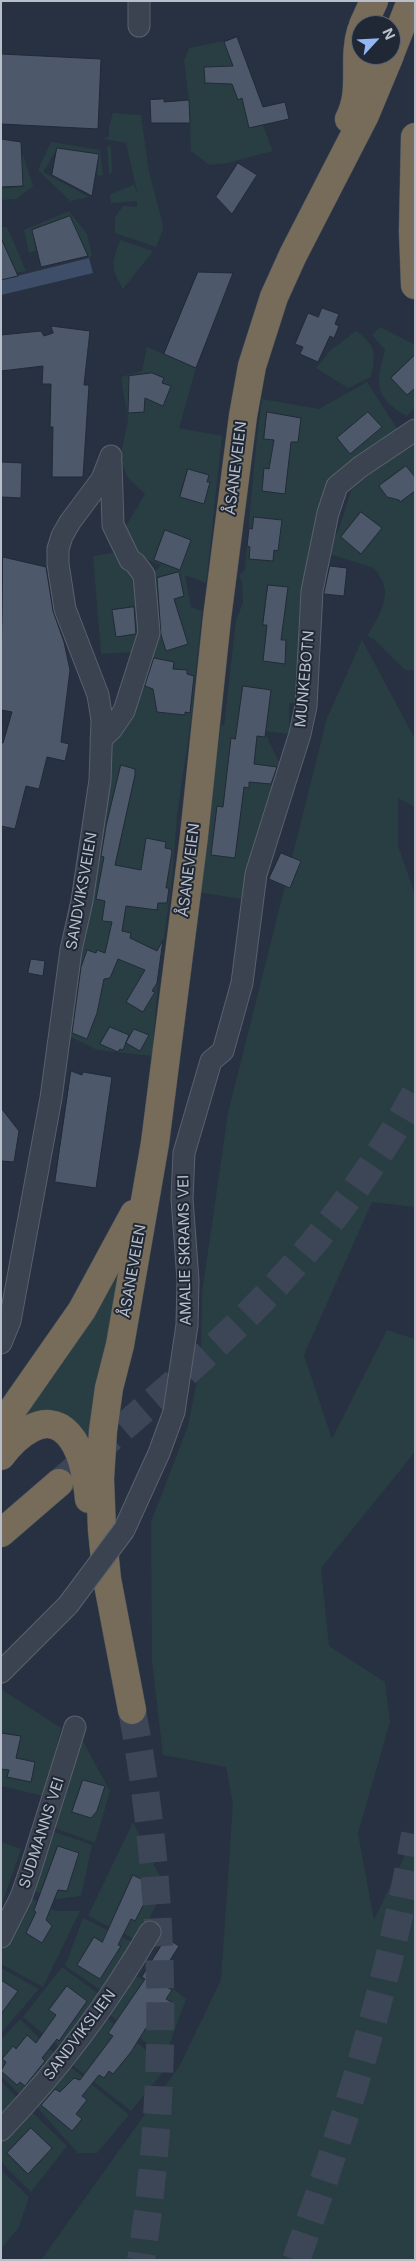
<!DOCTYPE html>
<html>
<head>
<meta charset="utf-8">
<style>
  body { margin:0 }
  #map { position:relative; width:416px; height:2261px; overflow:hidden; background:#273141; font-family:Inter,sans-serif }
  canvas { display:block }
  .frame { position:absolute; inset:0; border:2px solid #b8bfcb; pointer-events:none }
  .north { position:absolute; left:351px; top:15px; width:50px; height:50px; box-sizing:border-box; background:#202836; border:1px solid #5d6472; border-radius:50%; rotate:65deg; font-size:14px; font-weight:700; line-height:20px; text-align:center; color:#b8bfcb }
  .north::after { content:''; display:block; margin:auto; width:18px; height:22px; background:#93b6f5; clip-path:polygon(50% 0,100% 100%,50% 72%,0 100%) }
</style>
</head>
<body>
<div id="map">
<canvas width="416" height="2261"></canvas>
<div class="frame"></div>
<div class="north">N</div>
</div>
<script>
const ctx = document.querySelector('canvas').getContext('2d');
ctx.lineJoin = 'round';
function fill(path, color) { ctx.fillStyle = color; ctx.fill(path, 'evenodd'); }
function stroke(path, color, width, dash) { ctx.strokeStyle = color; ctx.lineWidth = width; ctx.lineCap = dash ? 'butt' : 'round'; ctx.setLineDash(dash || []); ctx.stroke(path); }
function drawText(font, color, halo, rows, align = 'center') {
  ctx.font = font + ' Inter,sans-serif'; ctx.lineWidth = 4; ctx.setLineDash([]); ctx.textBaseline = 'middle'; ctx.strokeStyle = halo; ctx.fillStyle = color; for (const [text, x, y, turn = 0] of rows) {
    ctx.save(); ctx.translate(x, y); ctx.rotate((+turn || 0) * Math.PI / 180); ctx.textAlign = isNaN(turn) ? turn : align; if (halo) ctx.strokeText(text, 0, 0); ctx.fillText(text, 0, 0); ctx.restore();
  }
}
fill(new Path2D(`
  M224,41l17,45 -7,3 3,10 9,-2 2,8 -3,7 4,16 14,-3 10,26 -46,12 -18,2 -18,-14 -2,-51 -5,-40 5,-12z
  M113,113l28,2 8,57 13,49 1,9 -7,17 -41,-14v-16l8,-11 14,1v-6l-26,2 -1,-9 24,-9 4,10 -12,-52 -22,-4 5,-3v-9z
  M51,142l49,8 3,26 -6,-1 2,-20 -42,-6 -14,23 46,25 -19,4 -32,-31z
  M107,146l4,1 1,25 -3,2z
  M21,149l12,37 -16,13 -16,1v-11l21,-2z
  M69,211l18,23 5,22 -3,1 -17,-35 -38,16 2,13 -7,2 -5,-23z
  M1,227h6l19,44 -10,2 -15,-37z
  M120,240l33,11 -30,38c-13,-22 -11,-25 -3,-49z
  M380,327l35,18v62l-8,9c-34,-18 -31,-33 -22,-66l-13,-15z
  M356,331c20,14 20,22 15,46l-23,11 -32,-20 15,-18z
  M147,347l49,21 -17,60 43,8 -16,147 -21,-8 6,32 11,4 -11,109 -14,96 -5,64 -14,99 -6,77 -55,-6 -30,-15 40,-283 21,-42 17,-128 16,-17 -30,-12 -9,-20 23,-39 -17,-16 -8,-19 8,-40 -7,-42 21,-6z
  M367,382l31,48 -54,43 -39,103 -7,53 -1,74h-8v31l-25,-3 18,37 -22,68 -15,36 -3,27 -46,-7 15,-130h5l5,-36h3l12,-106 7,-17 -1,-21 -3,-6 6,-6c5,-57 9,-114 17,-171l57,10z
  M415,438v232h-10l-30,-30 -8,-4c8,-12 22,-36 17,-50 -1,-6 -7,-13 -10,-18l-48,-15 13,-24 13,-41z
  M118,552l16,17 10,64 -8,19 -35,2 -8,-98z
  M362,640l53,99v68l-17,-9v48l17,48v313l-43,-5 -68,153 28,84 55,-109 28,9v113l-94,116 8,78 56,36 5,40 -32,111 16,87 41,-86v426h-374l139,-195 41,-85 12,-177 -7,-36 -63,-12 -11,-94 -1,-139 37,-96 13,-67 1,-66 26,-180 99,-395z
  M119,1262l5,3 -34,179 -9,-15 -80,11z
  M1,1689l60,39 -17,68 -43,-10z
  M80,1736l30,55 -15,52 -45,-17z
  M133,1822l32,65 -27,54 -50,-25z
  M49,1830l43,15 -11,51 -24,3 -23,-8z
  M1,1842l20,7 -20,58z
  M29,1897l27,14h24l-37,76 -42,-23v-11z
  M83,1918l53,26 -31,49 -40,-27z
  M62,1967l41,30 -40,53 -40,-33z
  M1,1968l38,21 -38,44z
  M136,1976l19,11 7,-8 24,20 -21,58 -58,-44z
  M104,2016l63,51 -36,44 -61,-48z
  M20,2019l38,38 -35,41 -22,-22v-36z
  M68,2065l61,50 -32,38h-19l-44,-49z
  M1,2081l19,20 -19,21z
  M29,2109l38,37 -36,46 -30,-30v-21z
  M1,2170l28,27 -10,30 -18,22z`), '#293e42');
fill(new Path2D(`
  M89,258l4,15 -92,22v-15z`), '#3e4e69');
const building = new Path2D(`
  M237,37l26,70 22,-5 4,17 -40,9 -7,-30 -4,2 -6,-16 -27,-1 -1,-16 29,-1 -9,-24z
  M1,54l100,5 -3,70 -97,-5z
  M164,99v3l25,-2 1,23h-39l-1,-23z
  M1,139l20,3 2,44 -22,1z
  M57,148l42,6 -7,42 -40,-21z
  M238,163l19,12 -25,39 -16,-17z
  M70,216l18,40 -47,11 -9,-37z
  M1,238l17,38 -17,4z
  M198,272l35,1 -37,95 -32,-14z
  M322,308l17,6 -4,10 4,2 -5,12 -4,-2 -12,26 -18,-8 3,-7 -8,-3 13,-31 10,4z
  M51,326l39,5 -6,54h5l-6,92h-31l1,-50h-3l1,-43h-9l1,-18 -42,5v-36l40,-4 3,5 9,-3z
  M415,355v33l-8,7 -16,-17z
  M152,373l12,5 -2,5 9,3 -8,20 -18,-8 -1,14 -16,1 1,-37z
  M267,412l34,6 -3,24h-7l-6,52 -23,-3 2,-23 5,1 5,-29 -10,-1z
  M368,412l14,15 -32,27 -13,-16z
  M2,462l20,1 -1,35 -20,-1z
  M406,466l9,11v14l-15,11 -1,-2 -12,-3 -8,-11z
  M188,469l21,6 -2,7h3l-6,22 -24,-7z
  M361,512l21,16 -21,26 -20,-17z
  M254,517l28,3 -4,31 -4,-1 -1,11 -24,-2 1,-12 -3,-1 2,-18 3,1z
  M165,530l26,10 -11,30 -26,-10z
  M3,557l43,10 7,44 11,31 6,28 -9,72 8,2 -4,17 -18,-4 -8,32 -13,-3 -11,43 -14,-3v-83h2l9,-31 -11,-2z
  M330,566l17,2 -3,28 -20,-2z
  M179,572l5,24 -10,3 14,45 -22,7 -5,-16 -4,-57z
  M268,585l20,2 -7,53h5l-1,24 -22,-3 4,-36h-4z
  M134,607l2,27 -20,3 -4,-27z
  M154,658l20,4 -1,7 14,1v4l7,2 -4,37 -5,-1v3l-28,-3 -4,-23 -8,-3z
  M243,686l28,4 -6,47 -8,-1 -3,28 23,3 -6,17 -22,-2v6l-5,-1 -9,71 -24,-3 6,-49 6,1 8,-69 4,1z
  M121,765l14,4v6l-20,90 26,5 5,-32 20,4 -1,6 6,1 1,3 -6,36h3l-2,15h-9l-1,7 -31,-4 -4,25 9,2 -1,5 27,13 6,-11 -6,43 -5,8 3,1 -12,20 -17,-10 19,-32 -27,-11 -8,19 -6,1 -7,34 -10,26 -15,-6 9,-66 6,-17 9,3 1,-3 8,3 7,-31 -10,-1 3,-20 -9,-2 8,-42 -3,-1 5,-30z
  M281,853l20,8 -11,27 -21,-9z
  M31,959l14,2 -2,15 -15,-3z
  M110,1027l19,8 -6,15 -3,-1 -2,3 -18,-8z
  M134,1029l15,6 -9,16 -14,-8z
  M71,1071l11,4 1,-3 29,5 -16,111 -41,-6z
  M1,1108l18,23 -5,31 -13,-1z
  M1,1733l20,3 -5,22 19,4 -4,20 -24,-5 2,-7 -8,-1z
  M83,1780l22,6 -8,25 -6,7 -19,-6z
  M58,1846l21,7 -12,38 -9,-1 -12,30 6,6 -10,17 -16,-10 10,-21 -2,-1z
  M133,1875l16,8 -1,2 15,5 -4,14 -13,-4 -11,21 -4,-2 -13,26 3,1 -21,33 -23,-14 17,-28 8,5z
  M166,1938l13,8 -22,35 15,9 -6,9 7,4 -8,11 -3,-2 -13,18 -3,-2 -15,24 -18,22 -4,-3 -5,7 -5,-3 -17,21 5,4 -11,14 6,5 -10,12 -31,-26 14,-16 5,3 14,-14 6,2 33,-44 -5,-3 37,-54 -3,-2z
  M1,1980l17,11 -17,23z
  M67,1986l20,15 -28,40 -2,-2 -15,19 3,3 -20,25 -5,-4 -3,3 -16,-14 5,-9 -4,-3 11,-13 3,3 11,-14 9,8 20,-28 -7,-5z
  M31,2128l21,20 -24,26 -21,-21z`);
fill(building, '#4d586a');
stroke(building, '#222a38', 1);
stroke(new Path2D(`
  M59,1483c70,-62 144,-121 208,-188 58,-61 108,-128 148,-201
  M132,1710c34,183 38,366 9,550
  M296,2260c50,-139 94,-281 119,-426`), '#3d4656', 28, [28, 14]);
const minor = new Path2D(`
  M139,26v-25
  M101,739l10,-9 13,-19 25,-78 -5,-58 -9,-12 -5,-3 -17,-35 -2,-63
  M1,1343l9,-22 41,-223 20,-148 11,-49 18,-121 2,-60 -4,-25 -33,-86 -7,-45v-15l4,-13 8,-14 32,-43 9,-23
  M124,1530l35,-77 15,-41 13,-87 1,-45 -6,-81 2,-46 27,-92 12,-10 19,-68 14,-109 44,-140 6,-28 6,-115 16,-78 9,-27 23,-19 55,-37
  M1,1672l67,-67
  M1,1937l20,-40 9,-26 45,-144
  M1,2130c58,-60 107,-126 149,-198`);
const highway = new Path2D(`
  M363,25l11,-24
  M391,52l20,-51
  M349,119c15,-28 3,-59 12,-88
  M415,137l-2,94 2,54
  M1,1426l81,-116 52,-96
  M1,1456c14,-19 44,-47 67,-22 15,16 19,44 21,65
  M1,1533l58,-50
  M132,1710l-25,-131 -5,-49 -2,-51 3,-48 6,-43 11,-43 35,-202 39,-307 23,-218 26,-202 9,-50 22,-69 19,-42 72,-140 25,-60`);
stroke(minor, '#59616e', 23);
stroke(highway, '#464e5b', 29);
stroke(minor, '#3b4351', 21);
stroke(highway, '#766c59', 28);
const minorBridge = new Path2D(`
  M68,1605l56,-75`);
stroke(minorBridge, '#59616e', 23, []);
stroke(minorBridge, '#3b4351', 21);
drawText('15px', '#b8bfcb', '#202836', [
  ["ÅSANEVEIEN",236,468,-83],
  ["MUNKEBOTN",305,679,-85],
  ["ÅSANEVEIEN",189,870,-83],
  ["SANDVIKSVEIEN",82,891,-80],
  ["AMALIE SKRAMS VEI",185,1250,-91],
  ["ÅSANEVEIEN",133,1271,-80],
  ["SUDMANNS VEI",42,1833,-72],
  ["SANDVIKSLIEN",80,2035,-53]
]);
</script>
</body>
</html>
